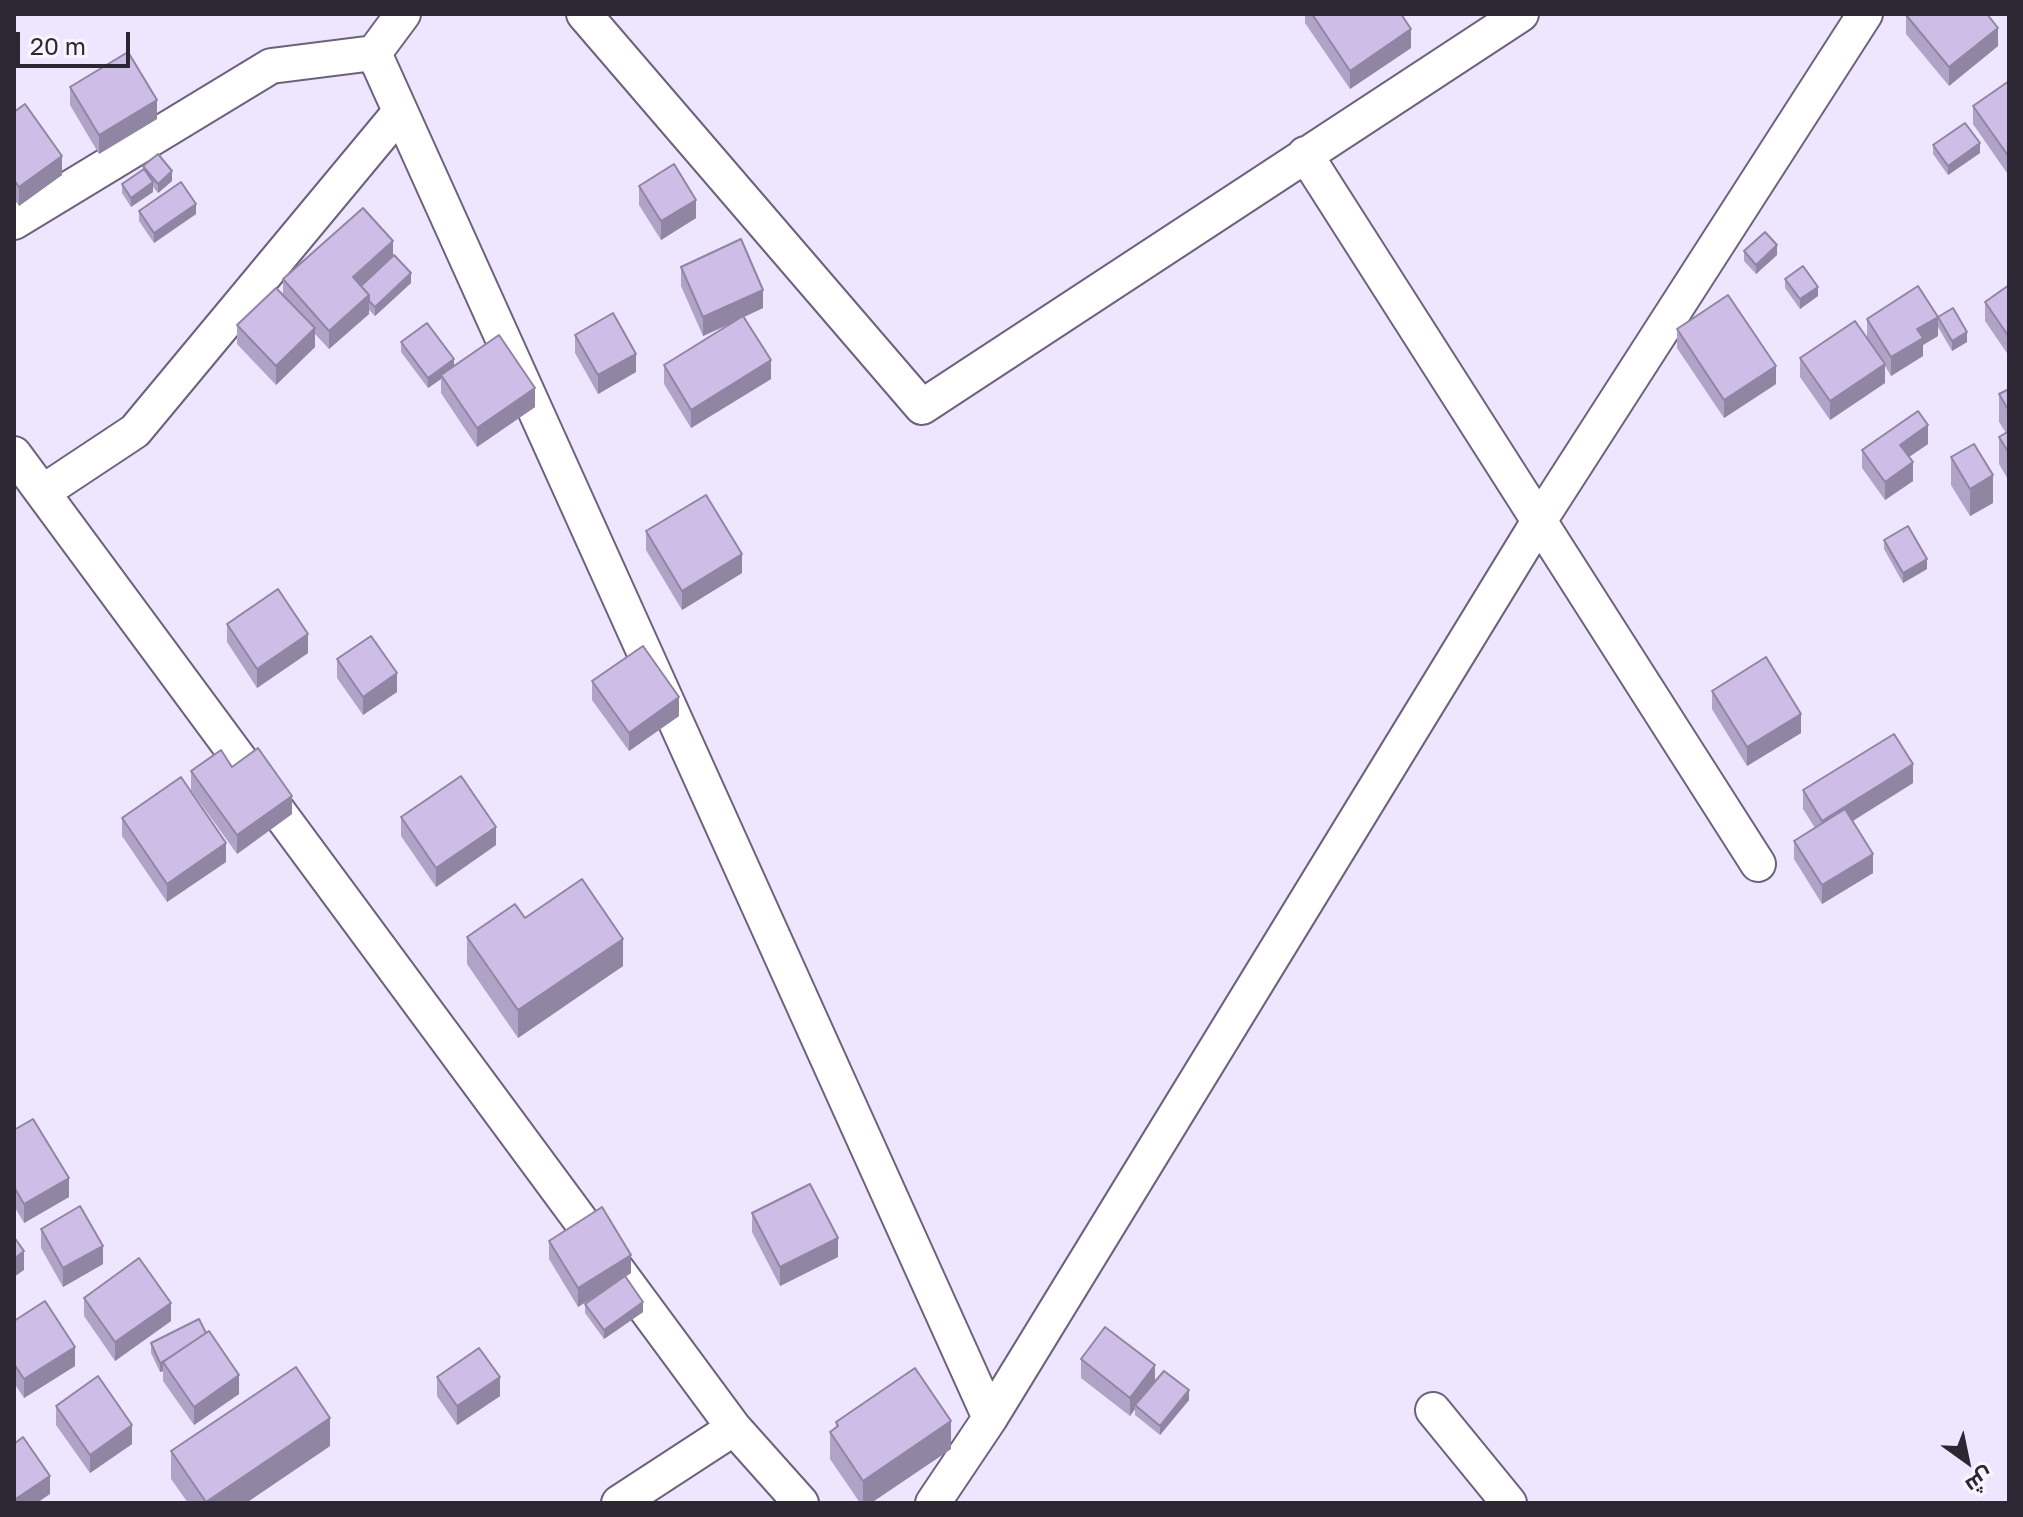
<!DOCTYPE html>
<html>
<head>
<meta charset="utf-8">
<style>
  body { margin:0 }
  #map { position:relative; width:2023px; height:1517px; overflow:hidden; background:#eee5fe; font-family:"Golos Text",Cairo,sans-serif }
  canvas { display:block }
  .frame { position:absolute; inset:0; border:16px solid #2c2733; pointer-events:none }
  .north { position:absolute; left:1927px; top:1421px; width:80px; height:80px; -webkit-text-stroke:6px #f8f6fc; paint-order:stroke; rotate:147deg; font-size:22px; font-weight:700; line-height:32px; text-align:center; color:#2c2733 }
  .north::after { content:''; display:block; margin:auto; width:28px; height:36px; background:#2c2733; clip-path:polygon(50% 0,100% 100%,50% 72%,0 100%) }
  .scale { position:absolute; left:16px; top:32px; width:114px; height:36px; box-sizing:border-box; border:4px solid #2c2733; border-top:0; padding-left:10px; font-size:24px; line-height:28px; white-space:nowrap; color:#2c2733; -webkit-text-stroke:6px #f8f6fc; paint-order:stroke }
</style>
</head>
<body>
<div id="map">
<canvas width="2023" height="1517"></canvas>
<div class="frame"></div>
<div class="north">ش</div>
<div class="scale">20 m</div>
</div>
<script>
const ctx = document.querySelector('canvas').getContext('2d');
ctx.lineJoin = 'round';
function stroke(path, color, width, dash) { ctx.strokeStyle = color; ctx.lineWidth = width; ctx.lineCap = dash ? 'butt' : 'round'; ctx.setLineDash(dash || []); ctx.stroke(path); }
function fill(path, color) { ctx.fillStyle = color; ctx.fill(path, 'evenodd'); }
const minor = new Path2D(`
  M584,14l338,393 599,-393
  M374,53l616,1365
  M1305,154l453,710
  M14,222l257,-156 103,-13 29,-39
  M14,454l720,974 67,75
  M43,492l92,-61 265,-319
  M1433,1410l76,93
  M619,1503l115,-75
  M933,1503l57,-85 549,-897 326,-507`);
stroke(minor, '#6c627c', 38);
stroke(minor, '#fff', 34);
fill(new Path2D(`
  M1305,14h96l10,34 -61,41 -45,-66z
  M1906,15l92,31 -49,40 -43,-52z
  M2009,81v95l-36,-52v-18z
  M70,87l87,32 -58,35 -29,-49z
  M14,112l48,63 -43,31 -5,-7v8z
  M1933,145l47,8 -32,22 -15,-21z
  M143,166l29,15 -14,12 -5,-6v5l-22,15 -9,-14v-9l21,-15z
  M639,186l57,32 -35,22 -22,-35z
  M139,211l57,3 -42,29 -15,-22z
  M1744,251l33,4 -21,19 -12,-13z
  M393,257l18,26 -36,33 -6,-6v4l-40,35 -14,-15v13l-39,38 -39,-41v-19l46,-30v-16z
  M681,267l82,41 -19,9 27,62 -80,49 -27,-44v-19l66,-41 -27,12 -22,-50z
  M1785,279l33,17 -18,13 -15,-21z
  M2009,285v71l-24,-35v-19z
  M1938,317l29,25 -15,9 -14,-24v9l-15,9v11l-32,20 -6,-10v17l-55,37 -30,-43v-19l67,-20v-19z
  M1677,329l99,55 -52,34 -47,-70z
  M575,335l61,37 -38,22 -23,-41z
  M401,342l53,24 81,41 -58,40 -36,-54v-14l-13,9 -27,-36z
  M2009,389v92l-10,-17v-27l7,-4 -7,-11v-28z
  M1928,444l-19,13 4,24 -28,19 -23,-32v-18z
  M1951,457l42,46 -23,13 -19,-31z
  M646,531l96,42 -60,37 -36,-60z
  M1884,540l43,29 -24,14 -19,-34z
  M227,624l81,29 -51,35 -30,-46z
  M337,659l60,33 -34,23 -26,-37z
  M592,681l87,35 -50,35 -37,-51z
  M1712,691l89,42 -54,33 -35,-57z
  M232,767l60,47 -55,40 -46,-64v-19z
  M1913,783l-60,38 20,52 -51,31 -28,-45v-18l21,-13 -12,-19v-19z
  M401,817l95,28 -60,42 -35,-51z
  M122,818l104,44 -59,40 -45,-66z
  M525,918l98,48 -105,72 -51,-74v-27z
  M14,1130l55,67 -45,26 -10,-17z
  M752,1213l86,44 -58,29 -28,-54z
  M41,1229l62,35 -40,23 -22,-39z
  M549,1241l82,32 -6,4 18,35 -39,27 -19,-26v-9l25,-17 -32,20 -29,-48z
  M84,1298l87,23 -56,40 -31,-45z
  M14,1321l61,45 -51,32 -10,-15z
  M151,1343l88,51 -45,31 -31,-44v-10l-3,1 -9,-19z
  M1081,1359l74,23 34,18 -29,35 -25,-20v-6l-5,7 -49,-38z
  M437,1377l63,19 -43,29 -20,-29z
  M56,1406l76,38 -42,29 -34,-48z
  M836,1422l115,27 -80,54h-11l-30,-44v-27l6,-4z
  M330,1446l-84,57h-58l-17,-24v-28z`), '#b1a3c7');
fill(new Path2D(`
  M1998,28v18l-49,40v-19z
  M1411,29v19l-61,41v-18z
  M157,100v19l-58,35v-19z
  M1980,143v10l-32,22v-9z
  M62,156v19l-43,31v-19z
  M172,171v10l-14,12v-9z
  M153,182v10l-22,15v-9z
  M696,200v18l-35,22v-19z
  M196,204v10l-42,29v-10z
  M393,241v19l-34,30 -6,-13z
  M1777,245v10l-21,19v-9z
  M411,273v10l-36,33v-9z
  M1818,287v9l-18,13v-10z
  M763,290v18l-60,28v-19z
  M369,295v19l-40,35v-18z
  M1938,317v19l-15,9v11l-32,20v-19l26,-28z
  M315,328v19l-39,38v-19z
  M1967,332v10l-15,9v-10z
  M636,354v18l-38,22v-19z
  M454,359v10l-13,6v4l-13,9v-10z
  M771,360v19l-80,49v-18z
  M1885,364v19l-55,37v-19z
  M1776,366v18l-52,34v-18z
  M535,388v19l-58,40v-19z
  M1928,425v19l-28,19v-18z
  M1913,462v19l-28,19v-18z
  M1993,475v28l-23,13v-27z
  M742,554v19l-60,37v-19z
  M1927,559v10l-24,14v-10z
  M308,634v19l-51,35v-19z
  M397,673v19l-34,23v-18z
  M679,697v19l-50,35v-18z
  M1801,714v19l-54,33v-19z
  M1913,764v19l-91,57v-19z
  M292,796v18l-55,40v-19z
  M496,827v18l-60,42v-19z
  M226,843v19l-59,40v-18z
  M1873,854v19l-51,31v-19z
  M623,939v27l-105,72v-28z
  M69,1178v19l-45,26v-19z
  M838,1238v19l-58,29v-19z
  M103,1246v18l-40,23v-19z
  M24,1251v19l-10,7v-18z
  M631,1255v18l-53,34v-19z
  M643,1302v10l-39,27v-9z
  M171,1303v18l-56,40v-19z
  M75,1347v19l-51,32v-19z
  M209,1349l-46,13v9l-3,1v-9z
  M1155,1365v18l-20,22v4l-5,7v-18z
  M239,1375v19l-45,31v-18z
  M500,1377v19l-43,29v-19z
  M1189,1390v10l-29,35v-9z
  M330,1418v28l-84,57h-40z
  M951,1421v28l-80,54h-8v-22z
  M132,1425v19l-42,29v-18z
  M50,1476v18l-13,9h-23v-3z`), '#9085a2');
const building = new Path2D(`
  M1312,14h89l10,15 -61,42z
  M1907,14h80l11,14 -49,39 -43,-52z
  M128,52l29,48 -58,35 -29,-48z
  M2009,81v76l-36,-51z
  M25,104l37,52 -43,31 -5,-7v-68z
  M1965,123l15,20 -32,23 -15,-21z
  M158,154l14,17 -14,13 -15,-18z
  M674,164l22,36 -35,21 -22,-35z
  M144,169l9,13 -22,16 -9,-14z
  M181,182l15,22 -42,29 -15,-22z
  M363,208l30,33 -40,36 16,18 -40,36 -46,-52z
  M1765,232l12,13 -21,20 -12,-14z
  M741,239l22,51 -60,27 -22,-50z
  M394,255l17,18 -36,34 -6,-6v-6l-8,-9z
  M1803,266l15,21 -18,12 -15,-20z
  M2009,285v52l-24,-35z
  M1918,286l20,31 -21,12 6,9 -32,19 -24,-38z
  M276,288l39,40 -39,38 -39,-41z
  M1728,295l48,71 -52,34 -47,-71z
  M1953,308l14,24 -15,9 -14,-24z
  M613,313l23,41 -38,21 -23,-40z
  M743,316l28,44 -80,50 -27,-45z
  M1855,321l30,43 -55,37 -30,-43z
  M427,323l27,36 -26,19 -27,-36z
  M499,335l36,53 -58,40 -36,-53z
  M2009,389v22l-10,-17z
  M1918,411l10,14 -28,20 13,17 -28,20 -23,-32z
  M2009,431v22l-10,-16z
  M1974,444l19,31 -23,14 -19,-32z
  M706,495l36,59 -60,37 -36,-60z
  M1908,526l19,33 -24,14 -19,-33z
  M278,589l30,45 -51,35 -30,-45z
  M371,636l26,37 -34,24 -26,-38z
  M643,646l36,51 -50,36 -37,-52z
  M1766,657l35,57 -54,33 -35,-56z
  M1894,734l19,30 -91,57 -19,-31z
  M258,748l34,48 -55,39 -46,-64 30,-21 11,17z
  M461,776l35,51 -60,41 -35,-51z
  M181,777l45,66 -59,41 -45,-66z
  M1845,809l28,45 -51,31 -28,-44z
  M582,879l41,60 -105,71 -51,-73 48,-33 10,14z
  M33,1119l36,59 -45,26 -10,-17v-57z
  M810,1184l28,54 -58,29 -28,-54z
  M80,1206l23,40 -40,22 -22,-39z
  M602,1207l29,48 -53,33 -29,-47z
  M14,1237l10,14 -10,8z
  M139,1258l32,45 -56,39 -31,-44z
  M625,1276l18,26 -39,28 -19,-26z
  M45,1301l30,46 -51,32 -10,-15v-43z
  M199,1319l7,14 -39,26 -7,4 -9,-20z
  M1105,1327l50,38 -25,33 -49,-39z
  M209,1331l30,44 -45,32 -31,-45z
  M479,1348l21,29 -43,29 -20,-29z
  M296,1367l34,51 -124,84 -35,-51z
  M915,1368l36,53 -88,60 -33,-49 8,-6 -2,-4z
  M1164,1371l25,19 -29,36 -25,-21z
  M98,1376l34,49 -42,30 -34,-49z
  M23,1437l27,39 -36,24v-56z`);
fill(building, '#cebee7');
stroke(building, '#9085a2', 2);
</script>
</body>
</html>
